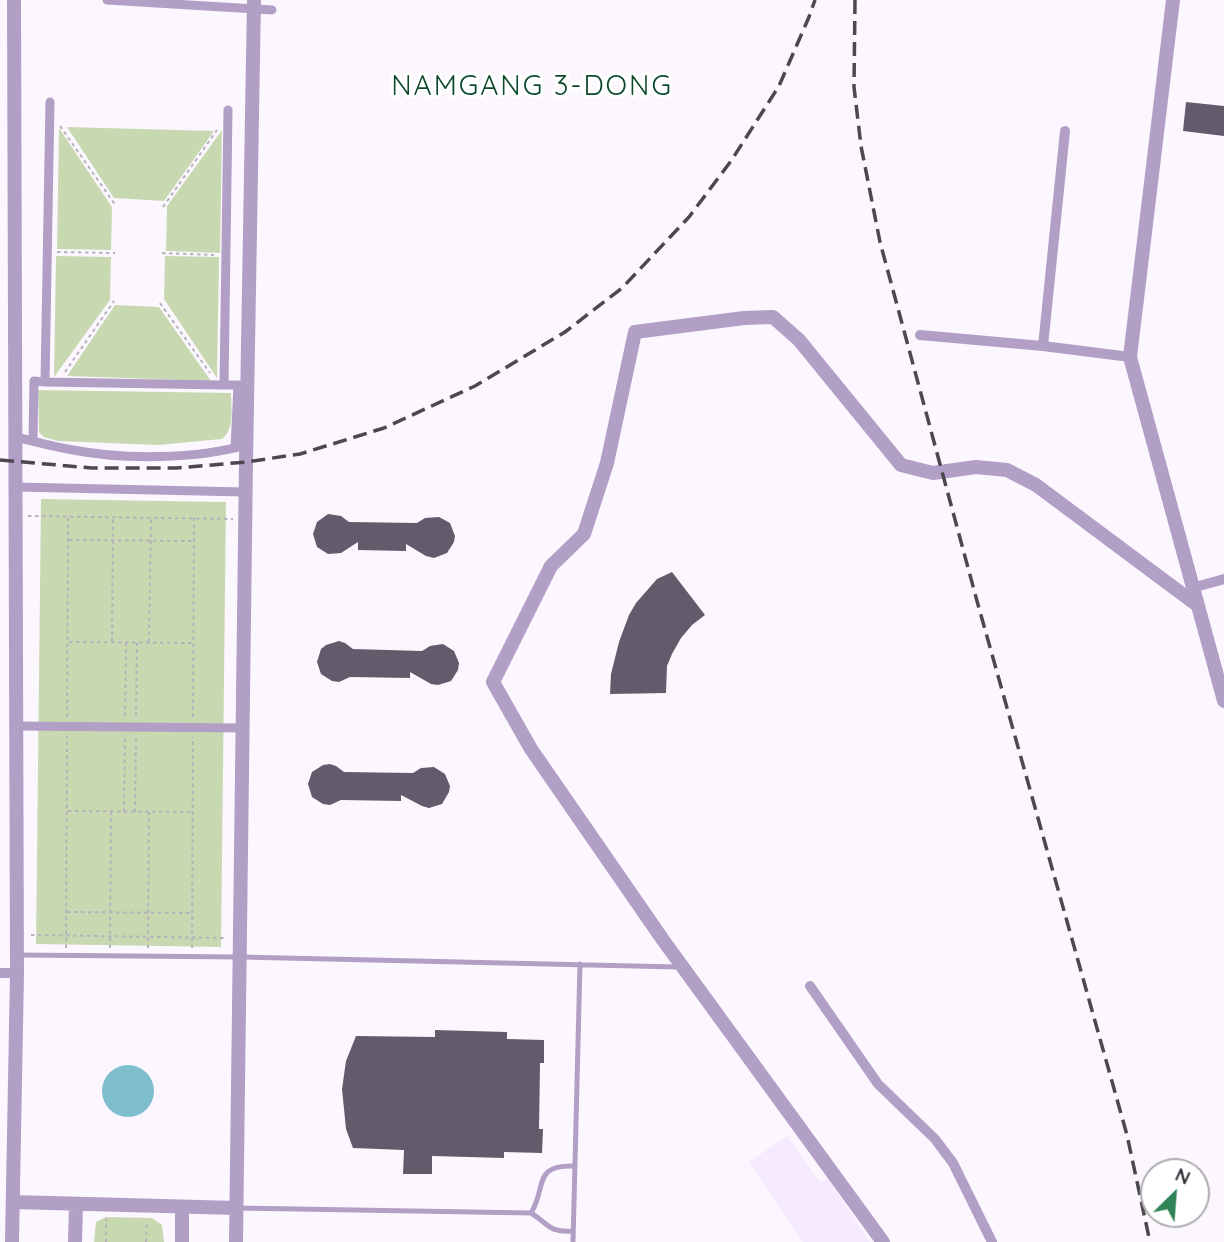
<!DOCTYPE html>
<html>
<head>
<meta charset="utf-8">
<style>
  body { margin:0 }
  #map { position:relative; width:1224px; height:1242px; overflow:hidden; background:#fcf7ff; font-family:Quicksand,sans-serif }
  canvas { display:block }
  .north { position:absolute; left:1140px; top:1158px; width:70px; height:70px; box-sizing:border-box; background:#fff; border:2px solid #adacaf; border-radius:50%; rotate:25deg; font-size:19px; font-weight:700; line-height:28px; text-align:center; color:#332f36 }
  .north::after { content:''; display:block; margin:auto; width:24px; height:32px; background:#318457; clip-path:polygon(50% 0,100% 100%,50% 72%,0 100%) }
</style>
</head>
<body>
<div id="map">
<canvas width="1224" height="1242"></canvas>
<div class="north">N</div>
</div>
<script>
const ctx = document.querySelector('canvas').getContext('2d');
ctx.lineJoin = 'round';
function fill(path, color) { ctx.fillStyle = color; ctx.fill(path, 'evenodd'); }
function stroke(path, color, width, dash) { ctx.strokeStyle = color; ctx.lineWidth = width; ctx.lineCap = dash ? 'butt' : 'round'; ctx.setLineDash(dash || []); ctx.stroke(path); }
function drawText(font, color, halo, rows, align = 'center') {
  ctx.font = font + ' Quicksand,sans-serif'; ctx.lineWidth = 7; ctx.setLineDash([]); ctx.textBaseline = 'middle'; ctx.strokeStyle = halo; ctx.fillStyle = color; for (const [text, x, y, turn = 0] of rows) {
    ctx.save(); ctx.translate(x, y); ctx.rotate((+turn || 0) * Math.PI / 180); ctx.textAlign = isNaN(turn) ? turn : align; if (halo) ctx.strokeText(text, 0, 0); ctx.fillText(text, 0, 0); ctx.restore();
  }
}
fill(new Path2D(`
  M787,1136l34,47 7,-5 42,64h-67l-54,-80z`), '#f6eaff');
fill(new Path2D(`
  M67,127l147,4 -50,70 -50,-3z
  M59,128l53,79 -1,43 -54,-1z
  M222,130l-2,123 -54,-2 1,-45z
  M56,256l55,1 -1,43 -56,77z
  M165,256l54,1 -2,121 -53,-79z
  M115,305l44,2 52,74 -144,-5z
  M38,390l193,3c0,15 4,36 -9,46l-64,6 -100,-4 -14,-4 -5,-5z
  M41,499l185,3 -5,445 -185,-3z
  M106,1217l46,1 10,7 2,17h-70l2,-20z`), '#c8d9b2');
fill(new Path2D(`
  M102 1091a26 26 0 1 1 52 0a26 26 0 1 1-52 0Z`), '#7fbecc');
fill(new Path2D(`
  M1186,102l38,4v30l-41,-5z
  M328,514l13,2 8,6 68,1 8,-5 14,-1 11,6 5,13 -1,6 -7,11 -13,5 -8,-2 -20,-12v7l-48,-1v-8l-17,11 -13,1 -11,-7 -4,-13 4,-12z
  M672,572l33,43 -13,10 -11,13 -9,16 -5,12 -1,27 -56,1 1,-20 8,-32 10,-27 7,-12 21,-24z
  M339,641l6,2 8,6 69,2 8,-5 13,-2 11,7 5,12 -1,7 -7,11 -13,4 -7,-1 -21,-12v6l-60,-1 -11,5 -7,-1 -11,-7 -4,-12 4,-13 5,-4z
  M330,764l6,2 8,6 69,1 8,-5 13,-1 11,7 5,12 -1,6 -7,12 -13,4 -7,-2 -21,-11v6l-60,-1 -11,5 -7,-1 -11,-7 -4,-13 4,-12 11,-7z
  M435,1030l72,2v7l37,1v23h-4l-1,66h4l-1,24 -38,-1v6l-72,-2v18h-29l1,-24 -51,-2 -7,-19 -4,-40 4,-28 10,-25 79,1z`), '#625b6b');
stroke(new Path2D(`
  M60,126l56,80
  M163,207l54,-77
  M57,252l58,1
  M162,253l52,2
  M160,303l50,70
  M65,372l49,-71
  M28,516l205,3
  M69,540l124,1
  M69,642l124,1
  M112,642l1,-124
  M149,642l2,-124
  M125,716l1,-73
  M136,716l1,-73
  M67,717l1,-200
  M193,717l1,-199
  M68,811l123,1
  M124,812l1,-73
  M135,812l1,-73
  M67,912l124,1
  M31,935l194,3
  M66,948l1,-212
  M110,948l1,-136
  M148,948l1,-136
  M192,948l1,-211
  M106,1242v-23
  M146,1242l1,-21`), '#b6b2b9', 2, [3.5, 3.5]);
stroke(new Path2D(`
  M20,955l220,2 438,10
  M237,1208l294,5c18,11 18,20 42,18
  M531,1213c16,-25 1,-49 44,-47
  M573,1242l7,-278`), '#b29fc5', 5);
stroke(new Path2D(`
  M107,0l165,10
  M50,102l-5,280 179,3 4,-275
  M224,385h14l-3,63
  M15,437c19,4 38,10 58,13 51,10 124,9 173,-5
  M33,441l1,-60 11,1
  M16,487l229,5
  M16,726l227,2`), '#b29fc5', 9);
stroke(new Path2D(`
  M920,335l123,11 87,11
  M1043,346l22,-215
  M1192,588l32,-9
  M0,973h17
  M810,986l68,98 57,55 18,24 39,79`), '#b29fc5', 10);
stroke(new Path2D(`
  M1173,0l-43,357 94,344
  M13,1202l224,6
  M12,1242l5,-269 -3,-973
  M75,1242l1,-38
  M182,1242v-35
  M236,1242l10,-780 8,-462
  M883,1242l-220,-302 -132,-191 -38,-67 58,-116 33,-32 23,-71 28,-131 109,-14 29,-1 26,23 102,125 32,8 43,-6 31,3 29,15 161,120`), '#b29fc5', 14);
stroke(new Path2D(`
  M855,0l-1,87 7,59 19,96 97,359 150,534 23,107
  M0,460l92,8h85l69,-6 54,-8 84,-26 91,-42 90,-54 57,-44 67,-71 42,-56 48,-75 30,-69 6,-17`), '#4c484f', 3.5, [14, 7]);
ctx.letterSpacing = '2px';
drawText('28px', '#0c492a', '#fff', [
  ["NAMGANG 3-DONG",532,87]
]);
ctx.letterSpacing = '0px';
</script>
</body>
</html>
